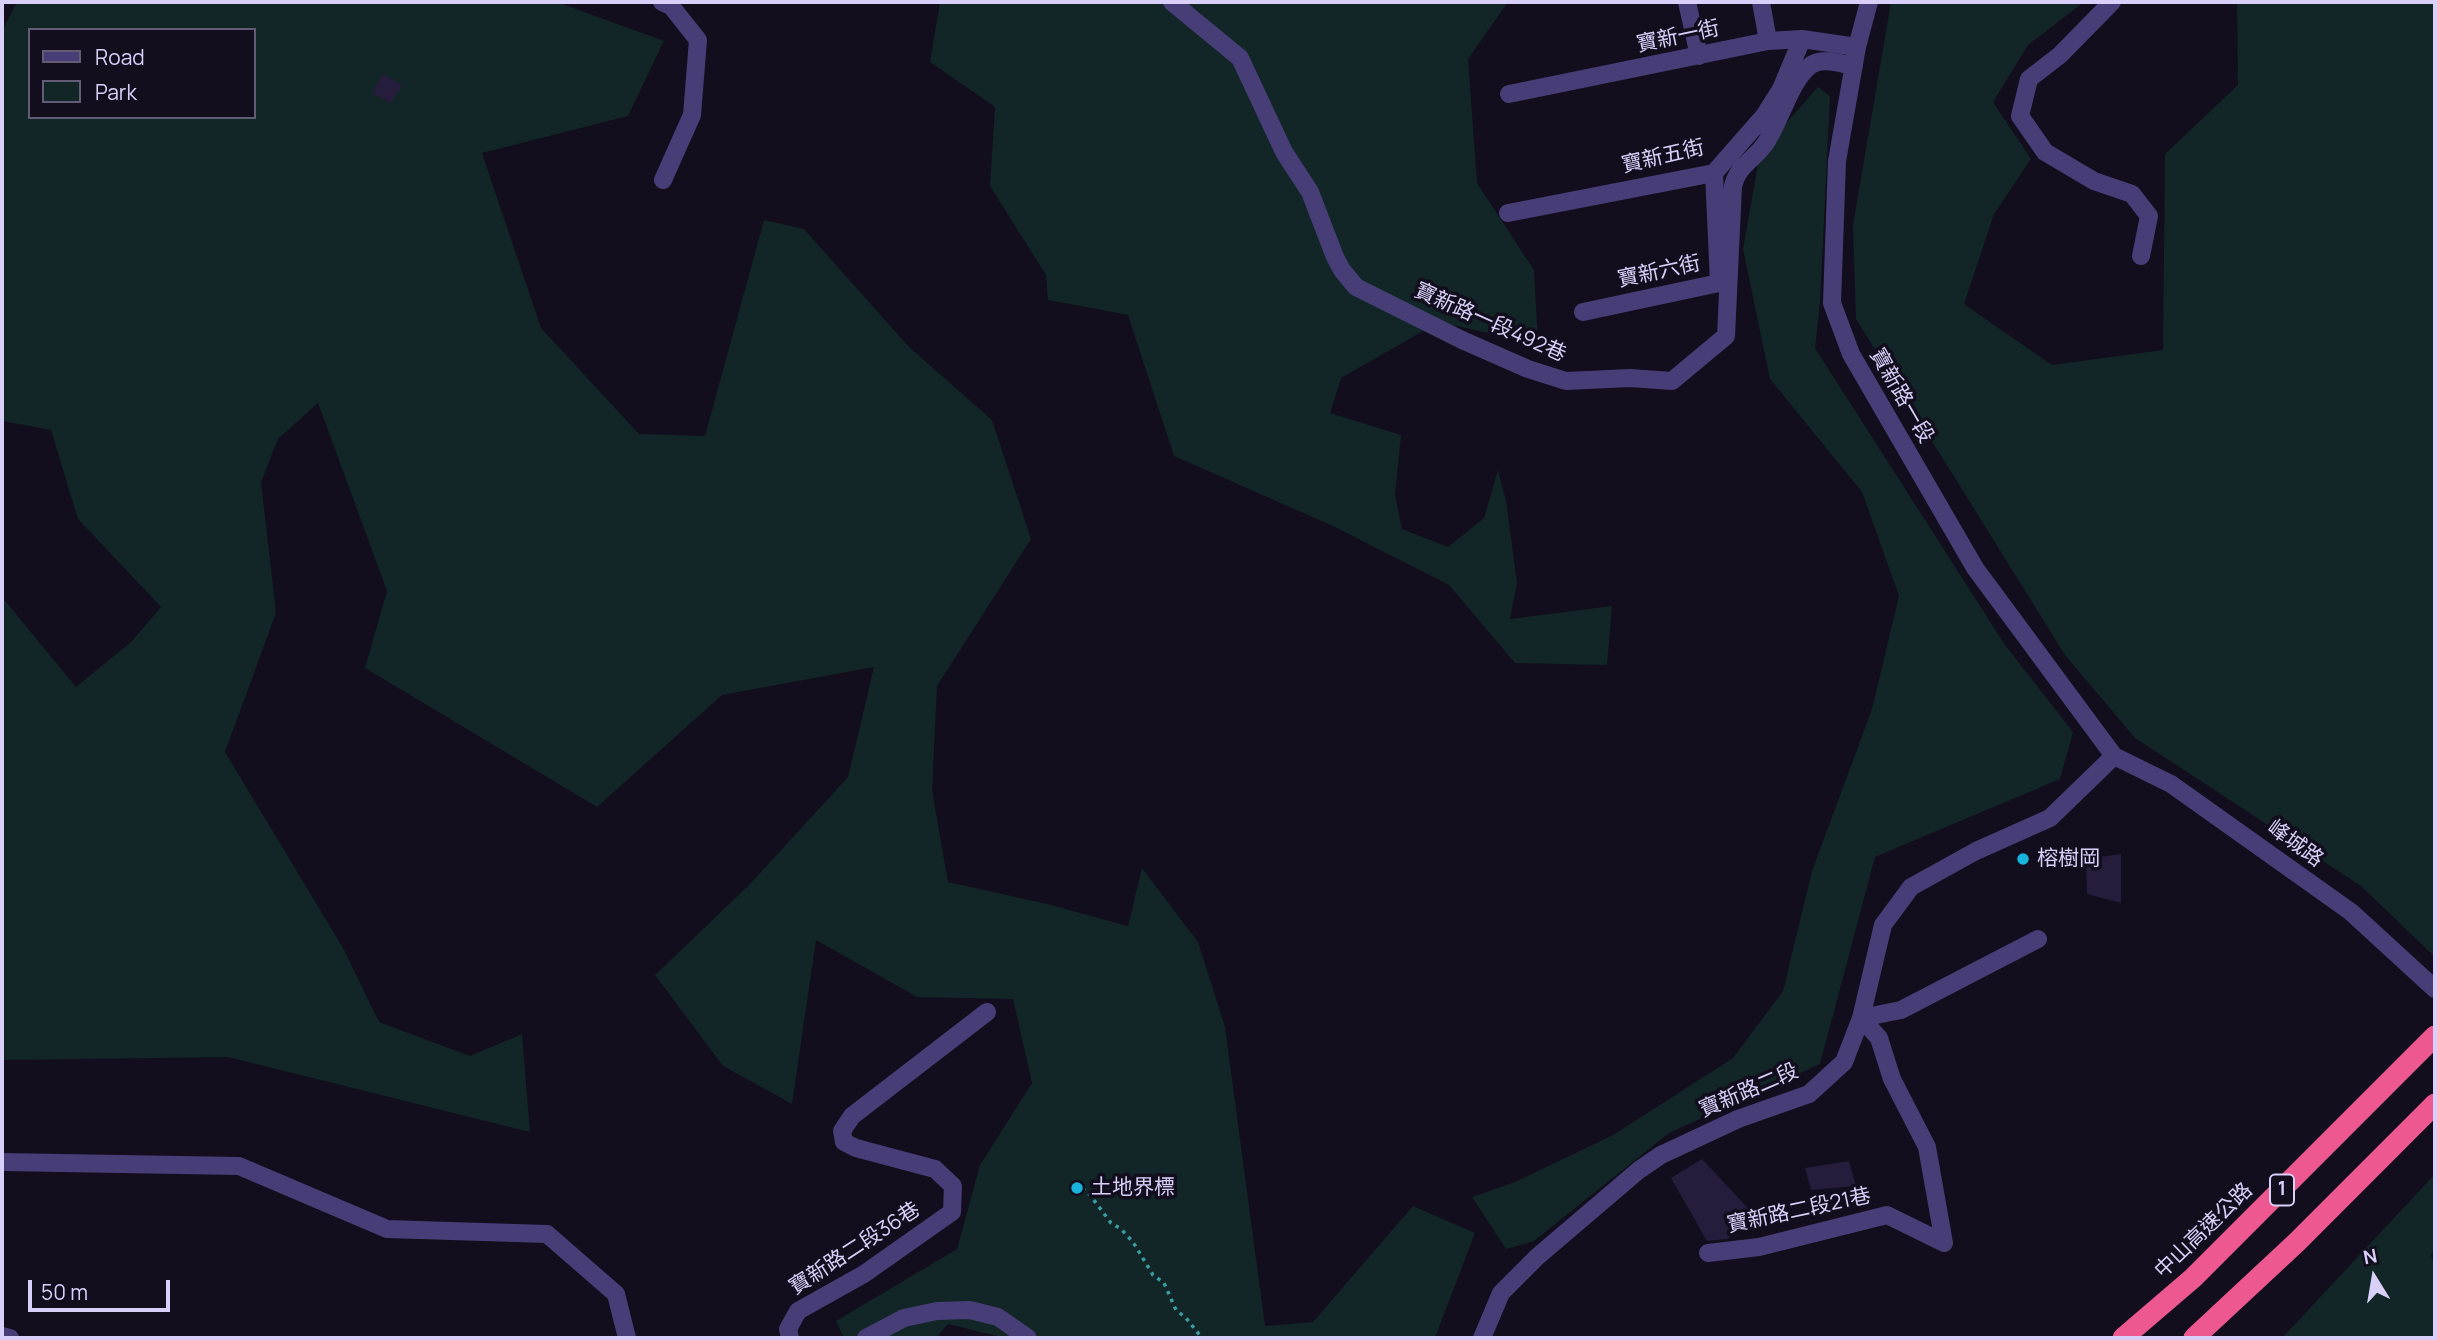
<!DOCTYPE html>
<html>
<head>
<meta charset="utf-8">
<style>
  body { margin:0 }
  #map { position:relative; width:2437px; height:1340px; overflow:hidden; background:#120e1d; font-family:Manrope,sans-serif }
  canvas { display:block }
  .frame { position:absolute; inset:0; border:4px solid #d9d0fa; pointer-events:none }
  .legend { position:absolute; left:28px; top:28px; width:228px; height:91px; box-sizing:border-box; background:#120e1d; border:2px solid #625c75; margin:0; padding:9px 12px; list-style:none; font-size:21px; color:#d9d0fa }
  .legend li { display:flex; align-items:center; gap:14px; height:35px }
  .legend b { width:35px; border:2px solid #625c75 }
  .north { position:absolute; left:2339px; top:1242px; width:70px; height:70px; -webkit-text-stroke:5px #120e1d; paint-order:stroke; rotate:349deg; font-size:19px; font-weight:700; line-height:28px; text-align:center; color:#d9d0fa }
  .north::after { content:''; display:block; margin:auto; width:24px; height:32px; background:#d9d0fa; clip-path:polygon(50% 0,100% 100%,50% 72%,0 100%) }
  .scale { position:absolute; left:28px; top:1280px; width:142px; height:32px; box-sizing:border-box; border:4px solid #d9d0fa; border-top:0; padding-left:9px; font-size:21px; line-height:24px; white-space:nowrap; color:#d9d0fa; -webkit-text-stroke:5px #120e1d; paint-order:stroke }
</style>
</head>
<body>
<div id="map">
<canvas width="2437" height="1340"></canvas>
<div class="frame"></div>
<ul class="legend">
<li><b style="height:9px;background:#473e77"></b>Road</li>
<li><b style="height:19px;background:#122527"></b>Park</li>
</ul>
<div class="north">N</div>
<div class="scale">50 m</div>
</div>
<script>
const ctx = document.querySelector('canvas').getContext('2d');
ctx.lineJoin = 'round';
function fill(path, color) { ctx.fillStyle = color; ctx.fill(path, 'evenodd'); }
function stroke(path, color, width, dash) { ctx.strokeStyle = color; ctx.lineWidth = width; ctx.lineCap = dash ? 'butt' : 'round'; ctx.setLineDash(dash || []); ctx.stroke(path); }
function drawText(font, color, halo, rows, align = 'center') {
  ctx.font = font + ' Manrope,"Noto Sans TC",sans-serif'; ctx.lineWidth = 7; ctx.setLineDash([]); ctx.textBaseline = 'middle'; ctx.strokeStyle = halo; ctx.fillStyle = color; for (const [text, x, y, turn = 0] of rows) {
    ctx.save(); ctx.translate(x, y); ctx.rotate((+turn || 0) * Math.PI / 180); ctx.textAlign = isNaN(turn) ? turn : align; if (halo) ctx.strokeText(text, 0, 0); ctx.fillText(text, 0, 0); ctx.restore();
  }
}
fill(new Path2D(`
  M17,2h540l107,39 -36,75 -146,37 59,175 98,106 66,2 59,-216 40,9 105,118 83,73 39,119 -94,147 -5,104 16,92 99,22 81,22 14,-58 56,74 27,85 40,299 48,-4 100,-116 62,27 -40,105h-430l-57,-14 -12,14h-92l-8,-17 121,-72 23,-84 52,-82 -19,-84 -96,-2 -101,-57 -24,164 -69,-38 -68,-91 95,-91 98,-107 26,-110 -152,28 -125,112 -232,-139 22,-77 -69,-188 -40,36 -17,43 15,131 -51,139 118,196 36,74 91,34 52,-22 8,98 -302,-75 -226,3v-463l74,90 55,-45 30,-35 -83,-88 -27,-89 -49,-9v-390zM30,30h224v87h-224z
  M940,2h568l-40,57 9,124 57,87 4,74 -99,-22 -98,56 -11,35 71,22 -6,60 7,34 46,18 36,-29 14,-48 8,31 11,82 -7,36 102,-13 -5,59 -92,-2 -66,-78 -114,-58 -161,-71 -46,-141 -80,-15 -2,-25 -56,-89 5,-79 -65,-45z
  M1891,2h193l-56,43 -35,57 38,57 -37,55 -30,90 88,61 111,-15 2,-196 73,-69 -1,-83h198v955l-74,-71 -226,-148 -70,-83 -209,-336 -3,-94z
  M1818,87l12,9 -10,207 -5,45 190,297 68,87 -13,47 -185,78 -55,207 -151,69 -135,108 -28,8 -34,-52 43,-15 98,-47 120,-77 50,-67 29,-120 60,-162 27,-113 -37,-104 -92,-113 -27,-130 17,-96z
  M2435,1174v74l-4,7 4,13v70h-153z`), '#122527');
fill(new Path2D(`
  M383,74l19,11 -11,18 -19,-10z
  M2121,854v49l-34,-9 -1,-35z
  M1702,1159l57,61 -32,19 -20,2 -36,-63z
  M1849,1161l7,25 -45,4 -6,-22z`), '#261c3c');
stroke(new Path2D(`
  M1076,1182l14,13 21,28 10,6 12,13 20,33 11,8 12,27 10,8 16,20
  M1248,1338h14`), '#3a9ea3', 3.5, [3.5, 5]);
stroke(new Path2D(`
  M662,2l9,4 27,34 -6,75 -29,65
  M1172,2l68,56 44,94 26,40 25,65 7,13 14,17 106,53 66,29 38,12 64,-3 42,3 54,-45 7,-150c5,-21 21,-26 32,-42 15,-21 25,-64 46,-79 12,-8 30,-1 43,1
  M1687,2l12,54
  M1761,2l7,39
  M1869,2l-12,45 -20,114 -5,142 19,51 124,214 139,188 57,28 180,128 84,77
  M2112,2l-52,53 -31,24 -9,37 25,36 49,29 38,13 17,22 -8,40
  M1509,94l259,-53 34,-2 55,8
  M1508,213l206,-40 50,-57 17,-27 21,-50
  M1583,312l136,-29 -5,-110
  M1861,1018l40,-8 137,-71
  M2,1162l237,4 148,63 160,5 69,60 11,44
  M1708,1253l51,-6 128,-32 57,28 -17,-96 -35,-68 -13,-41 -18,-20
  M2,1336l8,2
  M790,1338l-2,-9 10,-18 66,-37 88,-62 1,-26 -18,-17 -79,-21 -12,-6 -2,-11 10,-15 135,-104
  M866,1338l38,-20 33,-7 33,-1 28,7 30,21
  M1482,1338l19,-45 36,-36 102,-87 22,-15 77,-36 71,-25 35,-32 17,-44 22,-93 28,-38 65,-36 74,-33 64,-62`), '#473e77', 18);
stroke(new Path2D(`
  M2123,1338l70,-60 242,-242
  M2194,1338l103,-96 138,-138`), '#ec588f', 21);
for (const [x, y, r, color] of [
  [2023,859,7,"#19b4dd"],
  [1077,1188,7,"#19b4dd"]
]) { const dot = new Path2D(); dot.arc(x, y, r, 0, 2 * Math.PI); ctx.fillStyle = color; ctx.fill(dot); stroke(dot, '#120e1d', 2.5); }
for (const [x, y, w] of [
  [2282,1190,24]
]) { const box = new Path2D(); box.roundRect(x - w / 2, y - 15.5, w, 31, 5); ctx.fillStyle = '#120e1d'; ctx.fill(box); stroke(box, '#d9d0fa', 2); }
drawText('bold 19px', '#d9d0fa', null, [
  ["1",2282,1190]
]);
drawText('21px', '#d9d0fa', '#120e1d', [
  ["寶新一街",1678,37,-12],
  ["寶新五街",1663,157,-13],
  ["寶新六街",1659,272,-12],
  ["寶新路一段492巷",1490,323,24],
  ["寶新路一段",1901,396,60],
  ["峰城路",2295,844,36],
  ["寶新路二段",1749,1091,-23],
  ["寶新路二段21巷",1799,1211,-12],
  ["中山高速公路",2204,1231,-44],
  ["寶新路二段36巷",855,1249,-33]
]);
drawText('21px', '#d9d0fa', '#120e1d', [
  ["榕樹岡",2037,859],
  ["土地界標",1091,1188]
], 'left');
</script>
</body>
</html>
